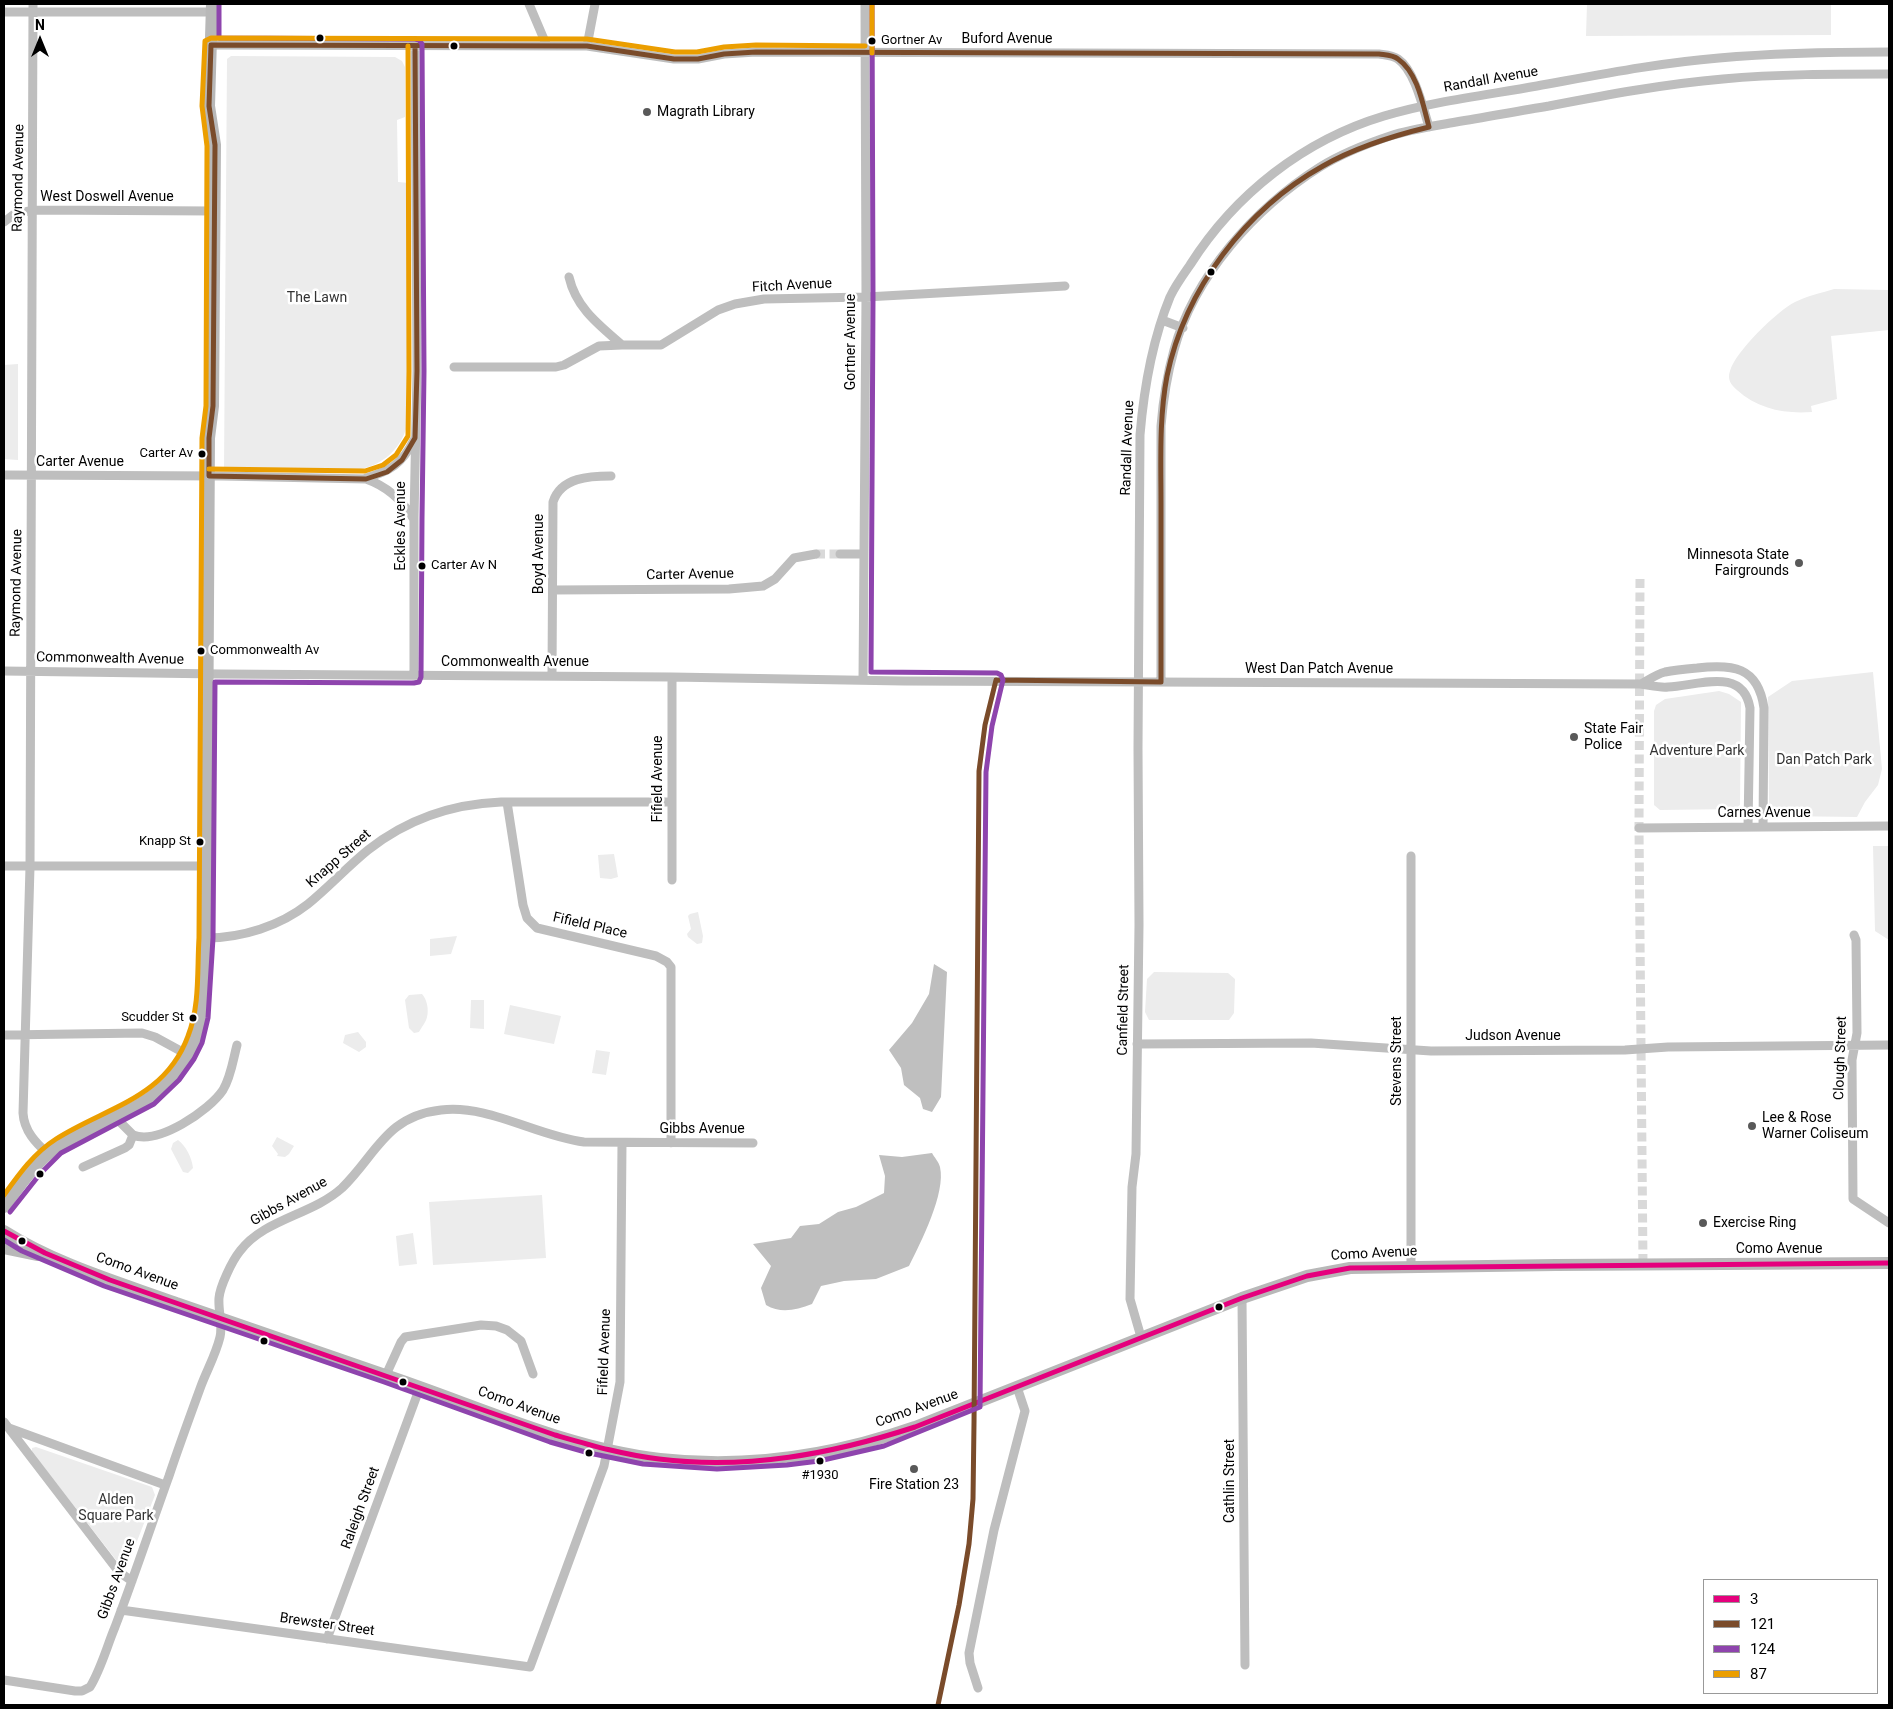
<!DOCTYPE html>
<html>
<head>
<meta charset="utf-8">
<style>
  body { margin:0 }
  #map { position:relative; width:1893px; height:1709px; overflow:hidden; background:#fff; font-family:Roboto,sans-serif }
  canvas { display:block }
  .frame { position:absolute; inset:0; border:5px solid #000; pointer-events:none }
  .legend { position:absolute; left:1703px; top:1579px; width:175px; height:115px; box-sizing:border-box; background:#fff; border:1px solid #999; margin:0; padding:6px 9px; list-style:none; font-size:15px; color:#000 }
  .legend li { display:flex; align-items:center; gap:10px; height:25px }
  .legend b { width:25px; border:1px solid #999 }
  .north { position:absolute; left:15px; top:15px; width:50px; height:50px; -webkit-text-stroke:4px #fff; paint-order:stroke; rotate:0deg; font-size:14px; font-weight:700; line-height:20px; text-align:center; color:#000 }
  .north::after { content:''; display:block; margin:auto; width:18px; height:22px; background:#000; clip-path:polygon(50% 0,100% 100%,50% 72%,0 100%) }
</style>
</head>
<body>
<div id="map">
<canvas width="1893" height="1709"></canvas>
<div class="frame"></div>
<ul class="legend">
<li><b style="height:6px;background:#e5007d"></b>3</li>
<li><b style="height:6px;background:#7a4b2a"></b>121</li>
<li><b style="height:6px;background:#8e44ad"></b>124</li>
<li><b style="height:6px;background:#eb9e00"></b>87</li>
</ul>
<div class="north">N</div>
</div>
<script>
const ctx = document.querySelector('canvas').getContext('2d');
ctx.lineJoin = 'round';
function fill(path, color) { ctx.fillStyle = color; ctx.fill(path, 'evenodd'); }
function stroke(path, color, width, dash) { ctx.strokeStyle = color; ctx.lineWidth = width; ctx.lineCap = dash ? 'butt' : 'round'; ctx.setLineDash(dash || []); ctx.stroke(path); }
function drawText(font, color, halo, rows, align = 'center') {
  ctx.font = font + ' Roboto,sans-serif'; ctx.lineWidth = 5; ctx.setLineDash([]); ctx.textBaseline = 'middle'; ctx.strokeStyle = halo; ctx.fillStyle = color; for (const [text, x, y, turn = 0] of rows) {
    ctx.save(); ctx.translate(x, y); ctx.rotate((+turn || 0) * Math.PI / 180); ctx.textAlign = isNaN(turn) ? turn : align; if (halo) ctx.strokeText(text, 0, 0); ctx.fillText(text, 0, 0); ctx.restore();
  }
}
fill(new Path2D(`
  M1587,4h244v31l-245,1z
  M231,56l164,1 7,4 3,6v50l-8,3 1,62 11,1 -1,238c-5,27 -25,45 -52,49l-132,-1 3,-410z
  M1834,289l55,1v40l-58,6 6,63 -26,7 1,6c-28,2 -54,-3 -75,-22 -6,-5 -10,-11 -7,-19 5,-19 47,-60 65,-69 12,-6 26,-9 39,-13z
  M18,364v96l-14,-1v-94z
  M1873,672l9,97 -4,16 -13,17 -8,15 -77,-1 -7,-3 -4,-8 -1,-108 24,-16z
  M1719,691l10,3 12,8 -1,103 -5,4 -75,1 -6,-5v-94l2,-6 9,-6z
  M1873,846h16v94l-14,-9z
  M614,854l4,23 -7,2 -11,-1 -2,-23z
  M698,912l5,24 -1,7 -5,1 -9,-7 -1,-3 4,-5 -3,-13 2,-2z
  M457,936l-6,18 -21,2v-17z
  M1154,972l74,1 7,6 -1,34 -5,7h-80l-4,-8 2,-33z
  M422,994c5,5 7,16 5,23 -1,5 -6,11 -8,15l-5,1 -5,-5 -4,-28 4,-5z
  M471,1000h13v29l-14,-1z
  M510,1005l51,11 -7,28 -50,-10z
  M358,1032l8,10v5l-7,5 -16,-9 2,-8z
  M596,1050l14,2 -4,23 -14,-2z
  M277,1137l17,9 -5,8 -4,3 -8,-1 1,-2 -6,-8z
  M178,1140c8,6 14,18 15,28l-5,5 -5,-1 -12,-23 2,-6z
  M542,1195l4,63 -113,7 -4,-63z
  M413,1233l4,31 -18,2 -3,-30z
  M36,1447l116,40 3,8 -28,72 -7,-2 -88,-113v-4z`), '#ececec');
fill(new Path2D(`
  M934,964l13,8 -6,125 -9,15 -9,-3 -3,-11 -16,-13 -3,-17 -12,-18 23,-27 17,-29z
  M932,1153c2,4 7,9 8,14 6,26 -19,75 -31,99l-33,13 -32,2 -23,5 -9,18c-16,6 -31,10 -46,1l-5,-17 10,-22 -18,-22 38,-6 9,-12 19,-2 19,-12 18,-5 28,-14 1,-17 -6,-21 23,2z`), '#bfbfbf');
stroke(new Path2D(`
  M816,554h24
  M1640,579l-1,249 4,436`), '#d9d9d9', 9, [9, 4.5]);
stroke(new Path2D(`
  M33,4l-3,863 -7,246c1,18 13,30 25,41
  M529,4l17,40
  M4,12h208
  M211,45l376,1 87,13h24l26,-5 32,-2 623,2c7,1 13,1 19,5 17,12 25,49 31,68
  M587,46l8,-42
  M4,222l9,-7 19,-5 182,1
  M569,277c7,31 30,48 53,68h39l57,-35 17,-6 29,-5 102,-2 199,-11
  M1162,320l21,8
  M454,367h102l8,-2 35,-19 23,-1
  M4,475l218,1 144,3c20,7 36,21 47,39
  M366,478c24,-7 36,-14 48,-38
  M840,554h24
  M553,590l176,-1 34,-3 12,-7 19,-21 22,-4
  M4,671l216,3 452,3 232,4 736,3c9,1 19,4 28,3 29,-1 75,-21 82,21l-2,119
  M414,676v-158l3,-147 -2,-325
  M552,676l1,-174c8,-25 37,-26 58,-26
  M863,680l3,-383 -1,-293
  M1161,682v-256c2,-25 6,-51 13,-76 20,-74 81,-142 146,-183 21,-13 46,-23 70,-31 21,-7 44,-10 66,-14 31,-5 62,-11 93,-16 57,-11 115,-22 174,-27 55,-5 111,-5 166,-5
  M1641,684c7,-4 16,-10 24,-12 10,-2 21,-3 32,-4 35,-4 61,-2 67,40l-1,119
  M507,802l16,103 4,13 10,10 119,28 11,6 4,5v176
  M1639,828l250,-2
  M4,866h202
  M672,880v-203
  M1854,935l2,5 1,93 -5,27 1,139 36,24
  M206,938c36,0 74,-12 102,-34 21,-17 39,-37 60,-54 38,-30 84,-46 133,-48h171
  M4,1035l138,-2 13,4 33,18
  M1137,1044l174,-1 120,8 194,-1 43,-3 221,-2
  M116,1118l17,17
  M83,1167l42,-19 4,-3 4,-10c25,10 76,-24 90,-45 8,-13 10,-30 14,-45
  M1411,1267v-411
  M1242,1298l3,367
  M1141,1337l-11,-38 2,-112 4,-33 3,-229 -1,-177 2,-313c4,-48 12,-94 30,-138 5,-11 13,-22 20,-32 45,-71 114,-125 194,-149 50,-15 103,-21 153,-30 61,-11 121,-23 182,-28 57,-5 114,-6 170,-6
  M386,1375l15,-33 4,-5 76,-12 15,1 11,4 14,11 12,33
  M4,1422l115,150 13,9
  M9,1428l156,57
  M121,1610l409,57 74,-201 16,-84 2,-239
  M327,1639l93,-252
  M4,1680l71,11h7l8,-4c11,-18 17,-41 25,-60 19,-50 36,-101 54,-151 10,-30 21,-60 32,-90 6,-16 15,-32 19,-49 3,-12 -2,-26 -1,-39 1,-12 13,-37 21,-47 24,-32 72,-36 102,-63 34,-33 44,-72 99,-78 47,-6 96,26 143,32l169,1
  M978,1688l-8,-25 -1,-10 25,-123 31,-119 -8,-24`), '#bebebe', 9);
stroke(new Path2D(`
  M4,1207c16,-22 33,-47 56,-62 52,-32 110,-39 135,-105 12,-32 9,-69 11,-102l3,-500 4,-32 2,-261 -6,-39 3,-102
  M4,1231c52,33 114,51 172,72 70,24 140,48 209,72 91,30 180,73 275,84 89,10 172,-3 255,-32l327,-129 65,-22 43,-8 206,-3 333,-2
  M4,1248l34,7`), '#b8b8b8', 12);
stroke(new Path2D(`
  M4,1231l41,22 65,27 445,155c35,10 69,20 104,24 88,11 173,-5 256,-32l327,-129 65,-22 43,-8 539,-5`), '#e5007d', 5);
stroke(new Path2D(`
  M415,46l2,325 -2,67 -13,22 -15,12 -21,7 -157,-3v-38l4,-32 2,-261 -6,-39 2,-61 376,1 87,13h24l26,-5 32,-2 623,2c6,1 14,1 19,5 20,14 25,46 31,68 -37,9 -73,20 -106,39 -77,43 -138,123 -156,210 -8,42 -6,85 -6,128 0,59 0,119 0,178l-165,-2
  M938,1705l21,-100 10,-61 4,-45 1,-76 5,-652 6,-46 11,-45`), '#7a4b2a', 5);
stroke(new Path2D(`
  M10,1212l30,-38 21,-21 93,-49 25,-24 15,-21 8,-16 6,-25 5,-80 2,-256 199,1 5,-1 2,-5 1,-159 2,-147 -2,-327 -3,-4 -4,-1 -196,-1v-34
  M4,1240l18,11 82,35 280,96 166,60 39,11 54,11 74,5 70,-4 32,-4 65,-15 96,-39 6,-635 6,-46 11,-46 -2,-5 -4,-2 -126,-1 2,-375 -1,-293`), '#8e44ad', 5);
stroke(new Path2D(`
  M872,4v49
  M209,469l156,2 18,-6 13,-10 12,-19 1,-65 -1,-325
  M4,1195c15,-21 30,-42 52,-56 50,-32 109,-40 132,-103 12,-30 9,-66 11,-98l3,-500 4,-32 1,-260 -5,-40 3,-65 6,-3 376,1 88,13h22l27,-5 32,-2 109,1`), '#eb9e00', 5);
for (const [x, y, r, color] of [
  [320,38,4.5,"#000"],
  [872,41,4.5,"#000"],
  [454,46,4.5,"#000"],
  [647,112,5,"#595959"],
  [1211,272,4.5,"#000"],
  [202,454,4.5,"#000"],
  [1799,563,5,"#595959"],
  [422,566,4.5,"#000"],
  [201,651,4.5,"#000"],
  [1574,737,5,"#595959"],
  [200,842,4.5,"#000"],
  [193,1018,4.5,"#000"],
  [1752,1126,5,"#595959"],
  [40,1174,4.5,"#000"],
  [1703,1223,5,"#595959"],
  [22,1241,4.5,"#000"],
  [1219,1307,4.5,"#000"],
  [264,1341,4.5,"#000"],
  [403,1382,4.5,"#000"],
  [589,1453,4.5,"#000"],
  [820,1461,4.5,"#000"],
  [914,1469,5,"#595959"]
]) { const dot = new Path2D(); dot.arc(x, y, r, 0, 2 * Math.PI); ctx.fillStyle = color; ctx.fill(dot); stroke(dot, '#fff', 2); }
drawText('13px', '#000', '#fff', [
  ["Gortner Av",881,41],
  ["Carter Av",193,454,"right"],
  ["Carter Av N",431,566],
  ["Commonwealth Av",210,651],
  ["Knapp St",191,842,"right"],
  ["Scudder St",184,1018,"right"],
  ["#1930",820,1476,"center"]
], 'left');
drawText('14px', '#000', '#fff', [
  ["Buford Avenue",1007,39],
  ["Randall Avenue",1491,80,-10],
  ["Raymond Avenue",19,178,-89],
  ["West Doswell Avenue",107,197],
  ["Fitch Avenue",792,286,-3],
  ["Gortner Avenue",851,342,-90],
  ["Randall Avenue",1128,448,-88],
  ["Carter Avenue",80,462],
  ["Eckles Avenue",401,526,-90],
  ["Boyd Avenue",539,554,-90],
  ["Carter Avenue",690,575,-1],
  ["Raymond Avenue",17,583,-89],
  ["Commonwealth Avenue",110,659,1],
  ["Commonwealth Avenue",515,662],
  ["West Dan Patch Avenue",1319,669],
  ["Fifield Avenue",658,779,-90],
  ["Carnes Avenue",1764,813],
  ["Knapp Street",339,859,-41],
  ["Fifield Place",590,926,13],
  ["Canfield Street",1124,1010,-89],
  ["Judson Avenue",1513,1036],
  ["Clough Street",1841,1058,-88],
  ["Stevens Street",1397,1061,-90],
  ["Gibbs Avenue",702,1129],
  ["Gibbs Avenue",289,1202,-29],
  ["Como Avenue",1779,1249],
  ["Como Avenue",1374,1254,-3],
  ["Como Avenue",137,1272,20],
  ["Fifield Avenue",605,1352,-88],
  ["Como Avenue",519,1406,20],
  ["Como Avenue",917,1409,-20],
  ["Cathlin Street",1230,1481,-90],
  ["Raleigh Street",361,1508,-70],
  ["Gibbs Avenue",117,1579,-70],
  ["Brewster Street",327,1625,8]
]);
drawText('14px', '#000', '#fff', [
  ["Magrath Library",657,112],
  ["Minnesota State",1789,555,"right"],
  ["Fairgrounds",1789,571,"right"],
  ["State Fair",1584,729],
  ["Police",1584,745],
  ["Lee & Rose",1762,1118],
  ["Warner Coliseum",1762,1134],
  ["Exercise Ring",1713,1223],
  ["Fire Station 23",914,1485,"center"]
], 'left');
drawText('14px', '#333', '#fff', [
  ["The Lawn",317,298],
  ["Adventure Park",1697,751],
  ["Dan Patch Park",1824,760],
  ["Alden",116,1500],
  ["Square Park",116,1516]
]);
</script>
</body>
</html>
